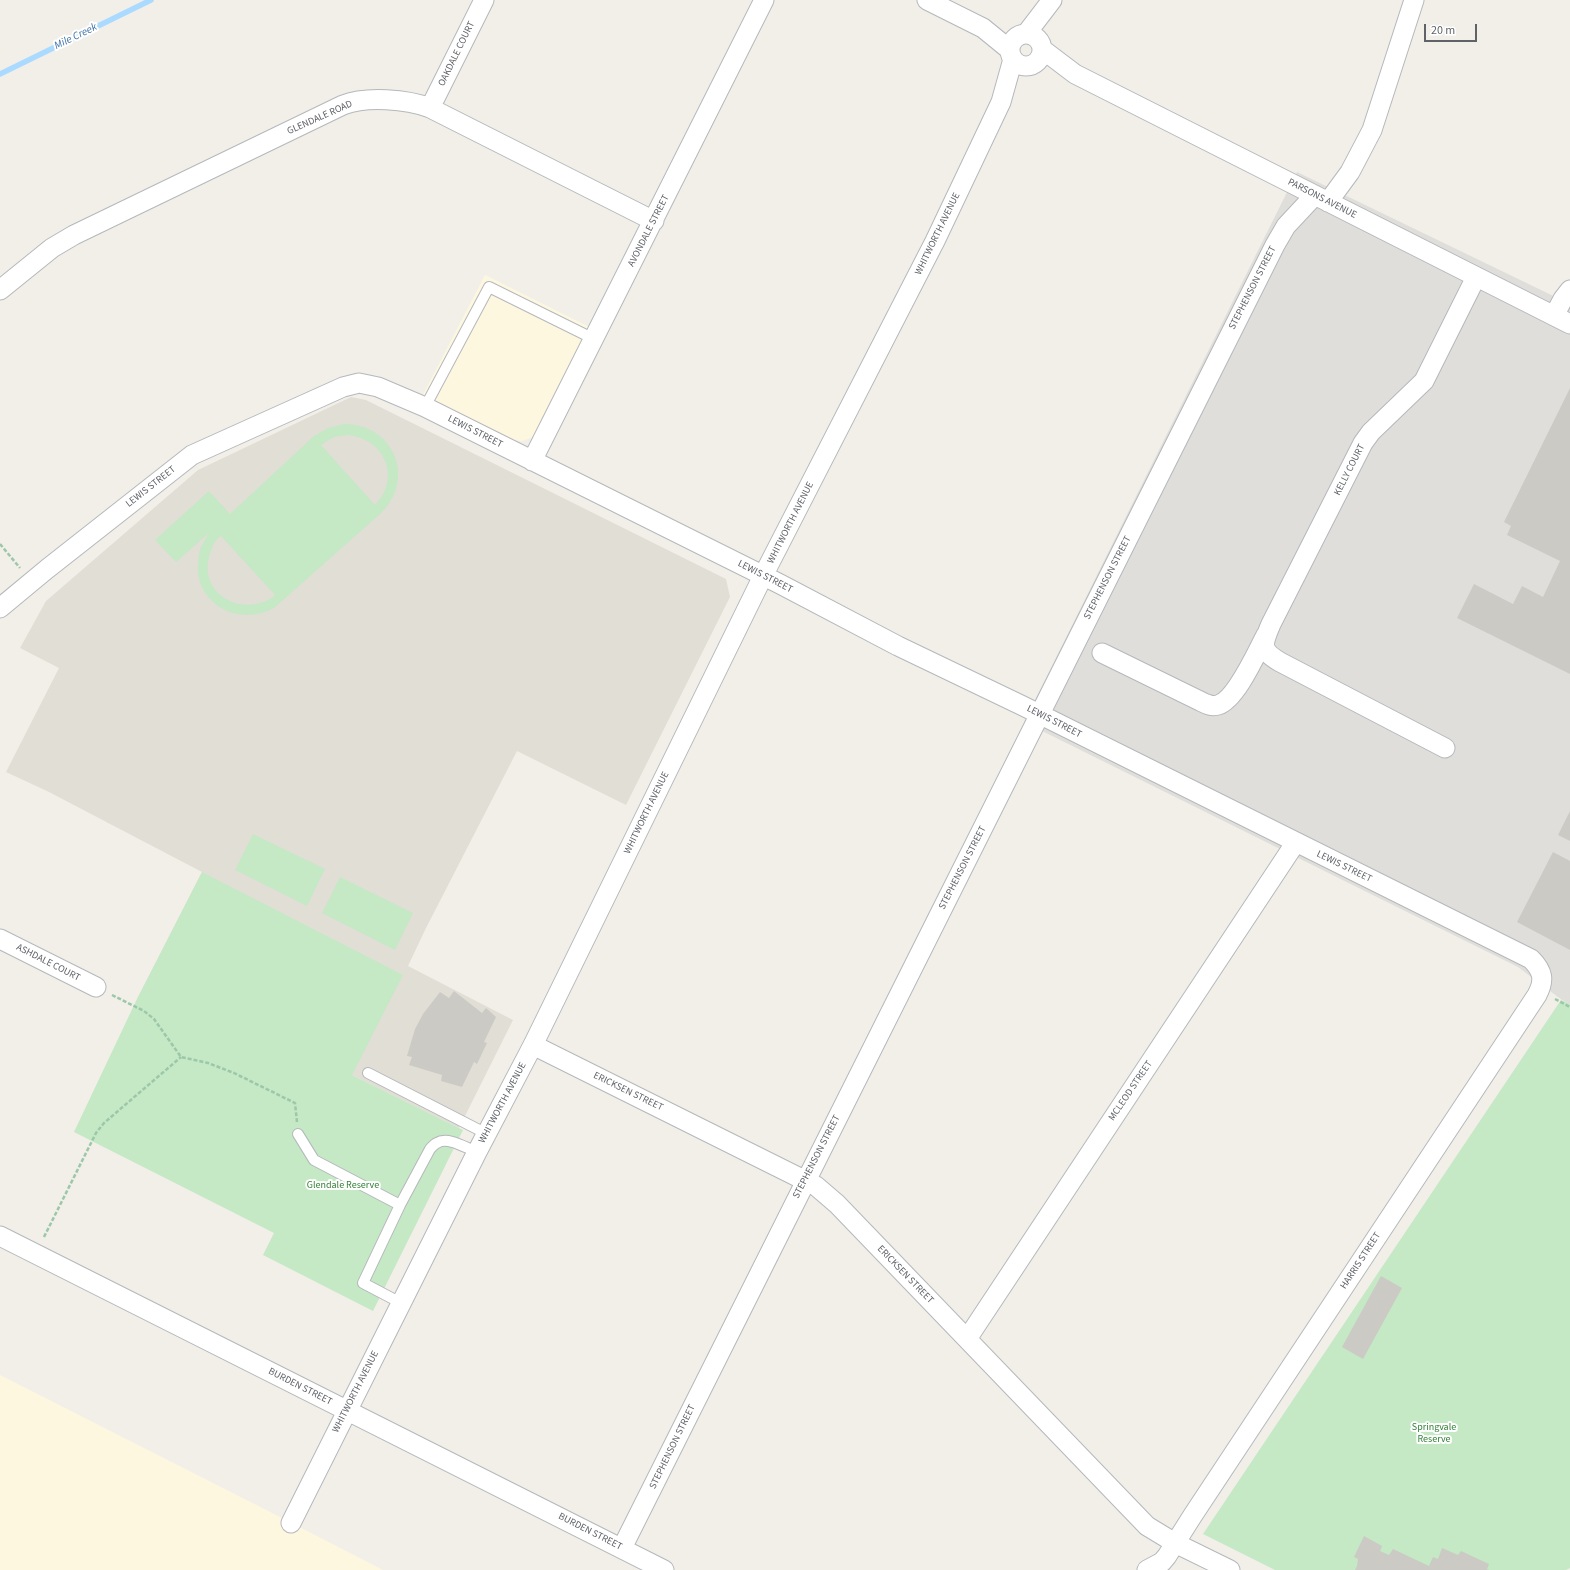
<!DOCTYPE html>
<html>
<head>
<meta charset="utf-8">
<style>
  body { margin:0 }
  #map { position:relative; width:1570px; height:1570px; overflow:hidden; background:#f1efe8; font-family:"Source Sans 3",sans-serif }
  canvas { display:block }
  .scale { position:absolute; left:1424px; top:24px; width:53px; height:18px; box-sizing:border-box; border:2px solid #5f6368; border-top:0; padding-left:5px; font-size:12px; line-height:14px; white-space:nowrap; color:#5f6368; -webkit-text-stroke:3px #fff; paint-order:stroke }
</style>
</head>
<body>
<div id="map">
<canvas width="1570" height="1570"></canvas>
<div class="scale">20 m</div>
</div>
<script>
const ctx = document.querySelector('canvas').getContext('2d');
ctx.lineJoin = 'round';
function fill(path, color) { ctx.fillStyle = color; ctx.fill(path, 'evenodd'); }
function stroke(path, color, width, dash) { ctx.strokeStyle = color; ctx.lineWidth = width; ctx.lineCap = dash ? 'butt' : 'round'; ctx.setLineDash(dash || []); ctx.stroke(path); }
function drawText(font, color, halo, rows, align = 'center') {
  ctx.font = font + ' "Source Sans 3",sans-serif'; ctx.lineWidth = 4; ctx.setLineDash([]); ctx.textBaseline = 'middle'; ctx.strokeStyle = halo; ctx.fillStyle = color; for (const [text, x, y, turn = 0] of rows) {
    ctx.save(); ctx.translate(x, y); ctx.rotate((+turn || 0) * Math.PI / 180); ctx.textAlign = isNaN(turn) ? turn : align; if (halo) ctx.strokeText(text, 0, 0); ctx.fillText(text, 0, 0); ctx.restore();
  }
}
fill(new Path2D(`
  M485,275l104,52 -52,104 -6,7 -9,3 -9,-1 -90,-45z
  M0,1375l274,139 109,56h-383z`), '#fef7e0');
fill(new Path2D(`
  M1297,172l273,132v700l-8,-4 -44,-33 -494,-245z`), '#e0deda');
fill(new Path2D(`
  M351,397l15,3 360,179 4,18 -104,208 -109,-54 -92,179 -17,36 105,54 -54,108 -107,-53 -216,-74 66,-129 -153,-80 -43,-20 53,-104 -39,-20 26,-47 152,-131z`), '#e1ded6');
fill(new Path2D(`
  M344,424c50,0 73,55 36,90l-106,94c-38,21 -85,-8 -75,-53 1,-9 6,-15 10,-22l-33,29 -21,-22 54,-49 21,23 84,-78 14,-8zM348,435c36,4 54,42 27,70l-54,-60 13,-8zM221,536l54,59 -2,2c-34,22 -78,-6 -62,-46 2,-7 5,-12 10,-15z
  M253,834l72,35 -18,37 -72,-36z
  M202,872l201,103 -51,100 111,55 -90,181 -110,-56 11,-22 -200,-101 62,-131z
  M340,877l73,36 -18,37 -73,-37z
  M1561,1000l9,4v564l-4,2h-291l-72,-36z`), '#c5e8c5');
stroke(new Path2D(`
  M0,74l151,-74`), '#aadaff', 5.5);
fill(new Path2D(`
  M1570,388v286l-113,-56 17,-34 39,20 9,-18 21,11 17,-36 -53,-26 4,-9 -7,-4z
  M1570,811v30l-12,-6z
  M1553,852l17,9v89l-53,-28z
  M454,991l28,22 4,-5 10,9 -12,25 3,1 -10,21 -3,-2 -12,25 -21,-6 1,-6 -33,-10 3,-8 -5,-1 8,-27 8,-15 17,-22 9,6z
  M1381,1276l21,12 -39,71 -21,-12z
  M1364,1536l18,10 -2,5 9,4 4,-6 36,17 4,-9 5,2 4,-11 16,7 3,-4 28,13 -2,5 2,1h-134l2,-4 1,-7 -4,-2z`), '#cccac5');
const lane = new Path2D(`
  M425,407l64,-120 105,52
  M368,1073l119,61
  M298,1134l16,26 86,45
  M401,1303l-38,-20 37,-78 30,-56c2,-2 4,-5 7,-6 11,-7 29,5 40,9`);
const street = new Path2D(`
  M927,0l56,28 27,22
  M1010 50a16 16 0 1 1 32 0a16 16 0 1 1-32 0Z
  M1026,34l26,-34
  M1042,49l33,25 495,250
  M430,108l54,-108
  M1328,202l22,-30 22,-42 42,-130
  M0,290l52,-42 22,-13 269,-130c23,-9 64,-6 87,3l224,113
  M1554,316l9,-17 7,-9
  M532,461l232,-461
  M0,608l47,-39 145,-114 151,-68 16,-4 19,4 47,20 355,177 118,62 125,60 508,253c12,12 14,21 6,36l-344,520 -26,41 -5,6 -15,8
  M1102,653l98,48c6,3 11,6 18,4 18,-5 39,-53 48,-70
  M1445,748l-165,-86c-20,-12 -18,-17 -9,-38l92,-181 8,-11 53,-51 52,-104
  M0,939l96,48
  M533,1045l283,141 21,18 310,322 28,17 55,27
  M0,1236l664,334
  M967,1339l329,-497
  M291,1523l186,-371 56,-107 230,-469 172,-335 66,-139 12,-43
  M622,1548l653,-1303 11,-19 29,-31`);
stroke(lane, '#b5b8bc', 12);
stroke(street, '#b5b8bc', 21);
stroke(new Path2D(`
  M0,544l20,24
  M112,995l32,16 10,8 27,38 27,6 26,10 61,30 2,19
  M1555,999l15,8
  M44,1237l52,-104 8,-10 77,-66`), '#9cc7a9', 2.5, [4, 2]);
stroke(lane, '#fff', 10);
stroke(street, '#fff', 19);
drawText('10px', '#5f6368', '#fff', [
  ["OAKDALE COURT",457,54,-64],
  ["GLENDALE ROAD",320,118,-24],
  ["PARSONS AVENUE",1322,199,27],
  ["AVONDALE STREET",649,231,-63],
  ["WHITWORTH AVENUE",938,234,-64],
  ["STEPHENSON STREET",1253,288,-63],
  ["LEWIS STREET",475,432,27],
  ["KELLY COURT",1350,470,-63],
  ["LEWIS STREET",151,487,-38],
  ["WHITWORTH AVENUE",791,523,-63],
  ["LEWIS STREET",765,577,27],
  ["STEPHENSON STREET",1108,578,-63],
  ["LEWIS STREET",1054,722,27],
  ["WHITWORTH AVENUE",647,813,-64],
  ["LEWIS STREET",1344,867,26],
  ["STEPHENSON STREET",963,868,-63],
  ["ASHDALE COURT",48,963,27],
  ["MCLEOD STREET",1131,1091,-56],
  ["ERICKSEN STREET",628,1092,26],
  ["WHITWORTH AVENUE",503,1103,-62],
  ["STEPHENSON STREET",817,1157,-63],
  ["HARRIS STREET",1361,1261,-57],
  ["ERICKSEN STREET",905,1275,46],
  ["BURDEN STREET",300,1387,27],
  ["WHITWORTH AVENUE",356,1392,-63],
  ["STEPHENSON STREET",673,1447,-64],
  ["BURDEN STREET",590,1532,27]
]);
drawText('10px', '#348238', '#fff', [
  ["Glendale Reserve",343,1186],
  ["Springvale",1434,1428],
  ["Reserve",1434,1440]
]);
drawText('italic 11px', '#4174aa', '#fff', [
  ["Mile Creek",76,37,-26]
]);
</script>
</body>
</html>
